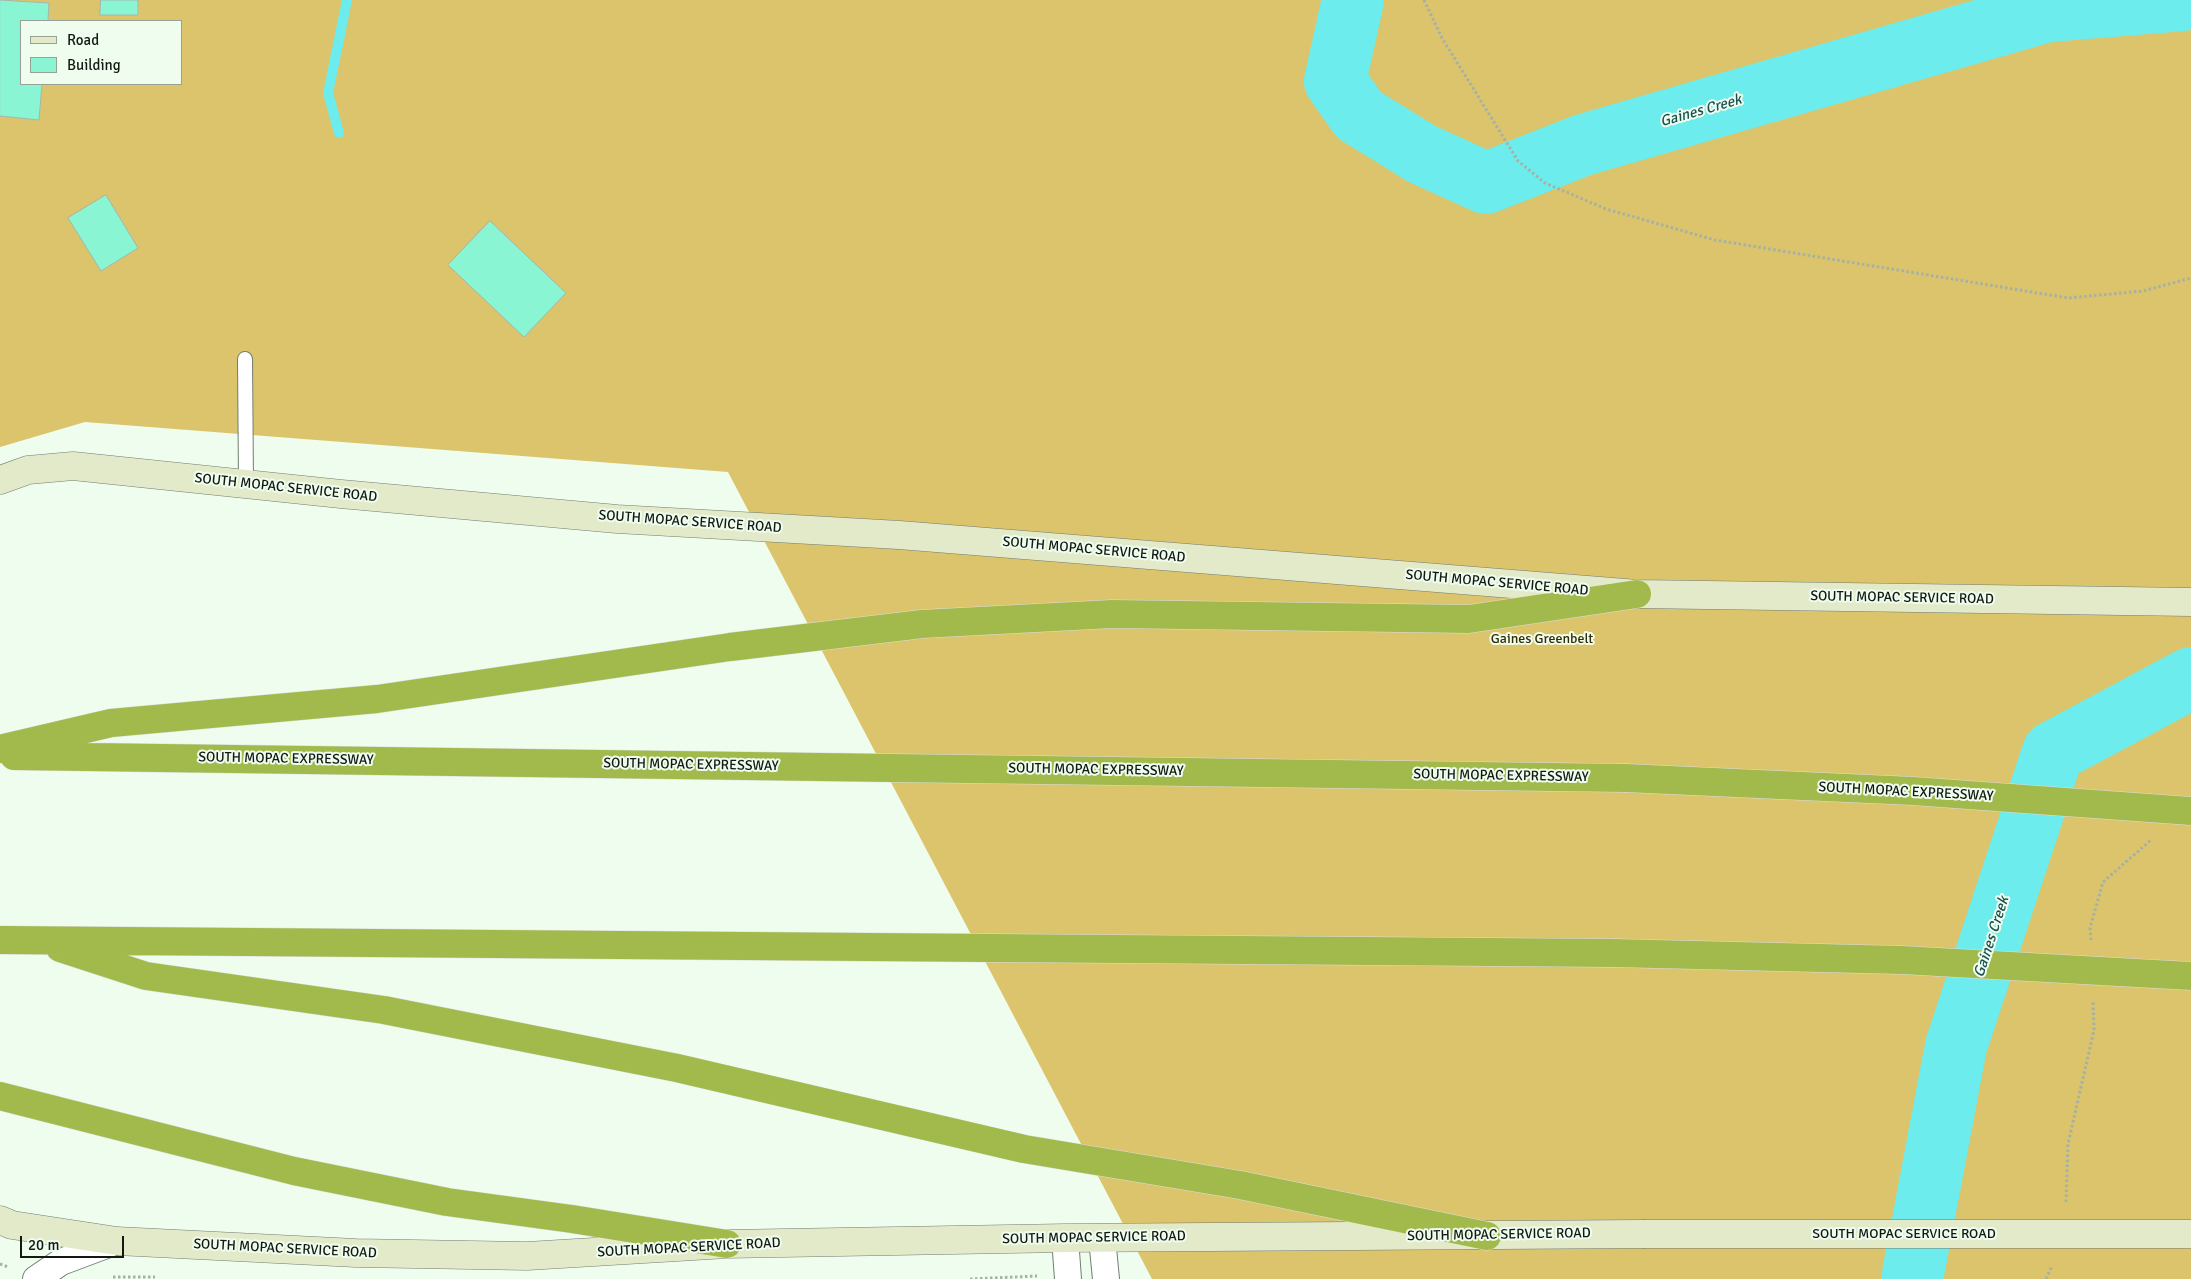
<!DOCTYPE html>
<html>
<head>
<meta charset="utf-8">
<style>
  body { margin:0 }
  #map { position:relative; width:2191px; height:1279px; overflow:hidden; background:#effdef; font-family:Signika,sans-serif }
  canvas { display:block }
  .legend { position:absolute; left:20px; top:20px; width:162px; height:65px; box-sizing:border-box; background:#effdef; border:1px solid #97a197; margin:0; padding:6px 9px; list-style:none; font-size:15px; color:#131813 }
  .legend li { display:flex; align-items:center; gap:10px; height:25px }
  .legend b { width:25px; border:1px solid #97a197 }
  .scale { position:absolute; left:20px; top:1236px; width:104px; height:22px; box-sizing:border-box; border:2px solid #131813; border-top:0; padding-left:6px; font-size:15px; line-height:18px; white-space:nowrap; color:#131813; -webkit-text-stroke:4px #effdef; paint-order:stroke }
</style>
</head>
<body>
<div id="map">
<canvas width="2191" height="1279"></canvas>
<ul class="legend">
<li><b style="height:6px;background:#e3eac9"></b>Road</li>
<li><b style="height:14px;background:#89f5d3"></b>Building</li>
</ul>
<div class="scale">20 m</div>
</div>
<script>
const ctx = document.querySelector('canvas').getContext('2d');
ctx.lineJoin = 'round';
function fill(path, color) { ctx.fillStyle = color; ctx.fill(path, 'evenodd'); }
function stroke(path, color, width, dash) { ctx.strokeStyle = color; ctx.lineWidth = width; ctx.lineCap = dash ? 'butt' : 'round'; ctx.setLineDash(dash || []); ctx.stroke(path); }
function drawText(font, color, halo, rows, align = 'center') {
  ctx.font = font + ' Signika,sans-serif'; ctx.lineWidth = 4; ctx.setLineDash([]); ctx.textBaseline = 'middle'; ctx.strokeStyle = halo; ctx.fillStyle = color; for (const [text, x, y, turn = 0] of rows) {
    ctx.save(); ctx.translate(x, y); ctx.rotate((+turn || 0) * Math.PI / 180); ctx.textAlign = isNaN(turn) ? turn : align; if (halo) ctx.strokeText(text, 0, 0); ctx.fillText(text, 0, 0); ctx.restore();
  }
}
fill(new Path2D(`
  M0,0h2191v1279h-1039l-424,-807 -643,-50 -85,25zM21,21h160v63h-160z`), '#dbc46b');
stroke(new Path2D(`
  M339,133l-11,-40 19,-93`), '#6deced', 10);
stroke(new Path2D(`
  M1353,0l-18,81 24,34 63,39 64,29 97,-38 465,-134 135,-11
  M1912,1279l44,-233 97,-294 138,-74`), '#6deced', 62);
const building = new Path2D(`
  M0,0l49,3 -1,18h-27v63h21l-3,36 -39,-4z
  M101,0h37v15h-38z
  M106,195l32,53 -37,23 -33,-53z
  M490,221l76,72 -42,44 -76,-72z`);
fill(building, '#89f5d3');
stroke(building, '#a4b7b0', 1);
const service = new Path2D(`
  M245,359l1,125`);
const minor = new Path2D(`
  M1065,1238l3,41
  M1102,1238l4,41
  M36,1279l25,-17 56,-21`);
const secondary = new Path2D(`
  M0,480l28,-10 45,-4 268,28 276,25 282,16 738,59 554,8
  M0,1220l12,5 105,16 239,12 171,3 200,-12 338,-6 577,-4`);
const motorway = new Path2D(`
  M0,749l111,-26 266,-24 353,-52 192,-23 190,-10 357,5 168,-25
  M14,756l1611,22
  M0,940l1613,13
  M60,948l86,28 238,34 293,58 347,81 216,36 247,51
  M0,1096l294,75 153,31 125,17 155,25`);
stroke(service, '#717d71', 16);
stroke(minor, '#717d71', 28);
stroke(secondary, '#717d71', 29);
stroke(motorway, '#dedfde', 29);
stroke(new Path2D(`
  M1424,0l18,38 76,123 27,22 61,26 109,31 353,58 75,-7 48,-13
  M2091,940l-1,-12 13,-46 48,-42
  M2066,1202l2,-58 26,-114 -1,-29
  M0,1264l8,3
  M113,1277h42
  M970,1279l67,-3
  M2046,1279l6,-13`), '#a6b1a6', 3, [2.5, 2.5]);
stroke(service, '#fff', 14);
stroke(minor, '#fff', 26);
stroke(secondary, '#e3eac9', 28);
stroke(motorway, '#a2ba4b', 28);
const secondaryBridge = new Path2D(`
  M1642,1234h549`);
const motorwayBridge = new Path2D(`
  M1625,778l288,13 278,20
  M1613,953l289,7 289,16`);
stroke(secondaryBridge, '#717d71', 29, []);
stroke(motorwayBridge, '#dedfde', 29, []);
stroke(secondaryBridge, '#e3eac9', 28);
stroke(motorwayBridge, '#a2ba4b', 28);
drawText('14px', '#131813', '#effdef', [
  ["SOUTH MOPAC SERVICE ROAD",286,488,6],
  ["SOUTH MOPAC SERVICE ROAD",690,522,4],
  ["SOUTH MOPAC SERVICE ROAD",1094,550,5],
  ["SOUTH MOPAC SERVICE ROAD",1497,583,5],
  ["SOUTH MOPAC SERVICE ROAD",1902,598,1],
  ["SOUTH MOPAC EXPRESSWAY",286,759,1],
  ["SOUTH MOPAC EXPRESSWAY",691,765,1],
  ["SOUTH MOPAC EXPRESSWAY",1096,770,1],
  ["SOUTH MOPAC EXPRESSWAY",1501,776,1],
  ["SOUTH MOPAC EXPRESSWAY",1906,792,3],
  ["SOUTH MOPAC SERVICE ROAD",1904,1234],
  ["SOUTH MOPAC SERVICE ROAD",1499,1235,-1],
  ["SOUTH MOPAC SERVICE ROAD",1094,1238,-1],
  ["SOUTH MOPAC SERVICE ROAD",689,1248,-3],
  ["SOUTH MOPAC SERVICE ROAD",285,1249,3]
]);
drawText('14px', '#352b03', '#effdef', [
  ["Gaines Greenbelt",1542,639]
]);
drawText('italic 15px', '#195152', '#effdef', [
  ["Gaines Creek",1701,111,-16],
  ["Gaines Creek",1992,937,-72]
]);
</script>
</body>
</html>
